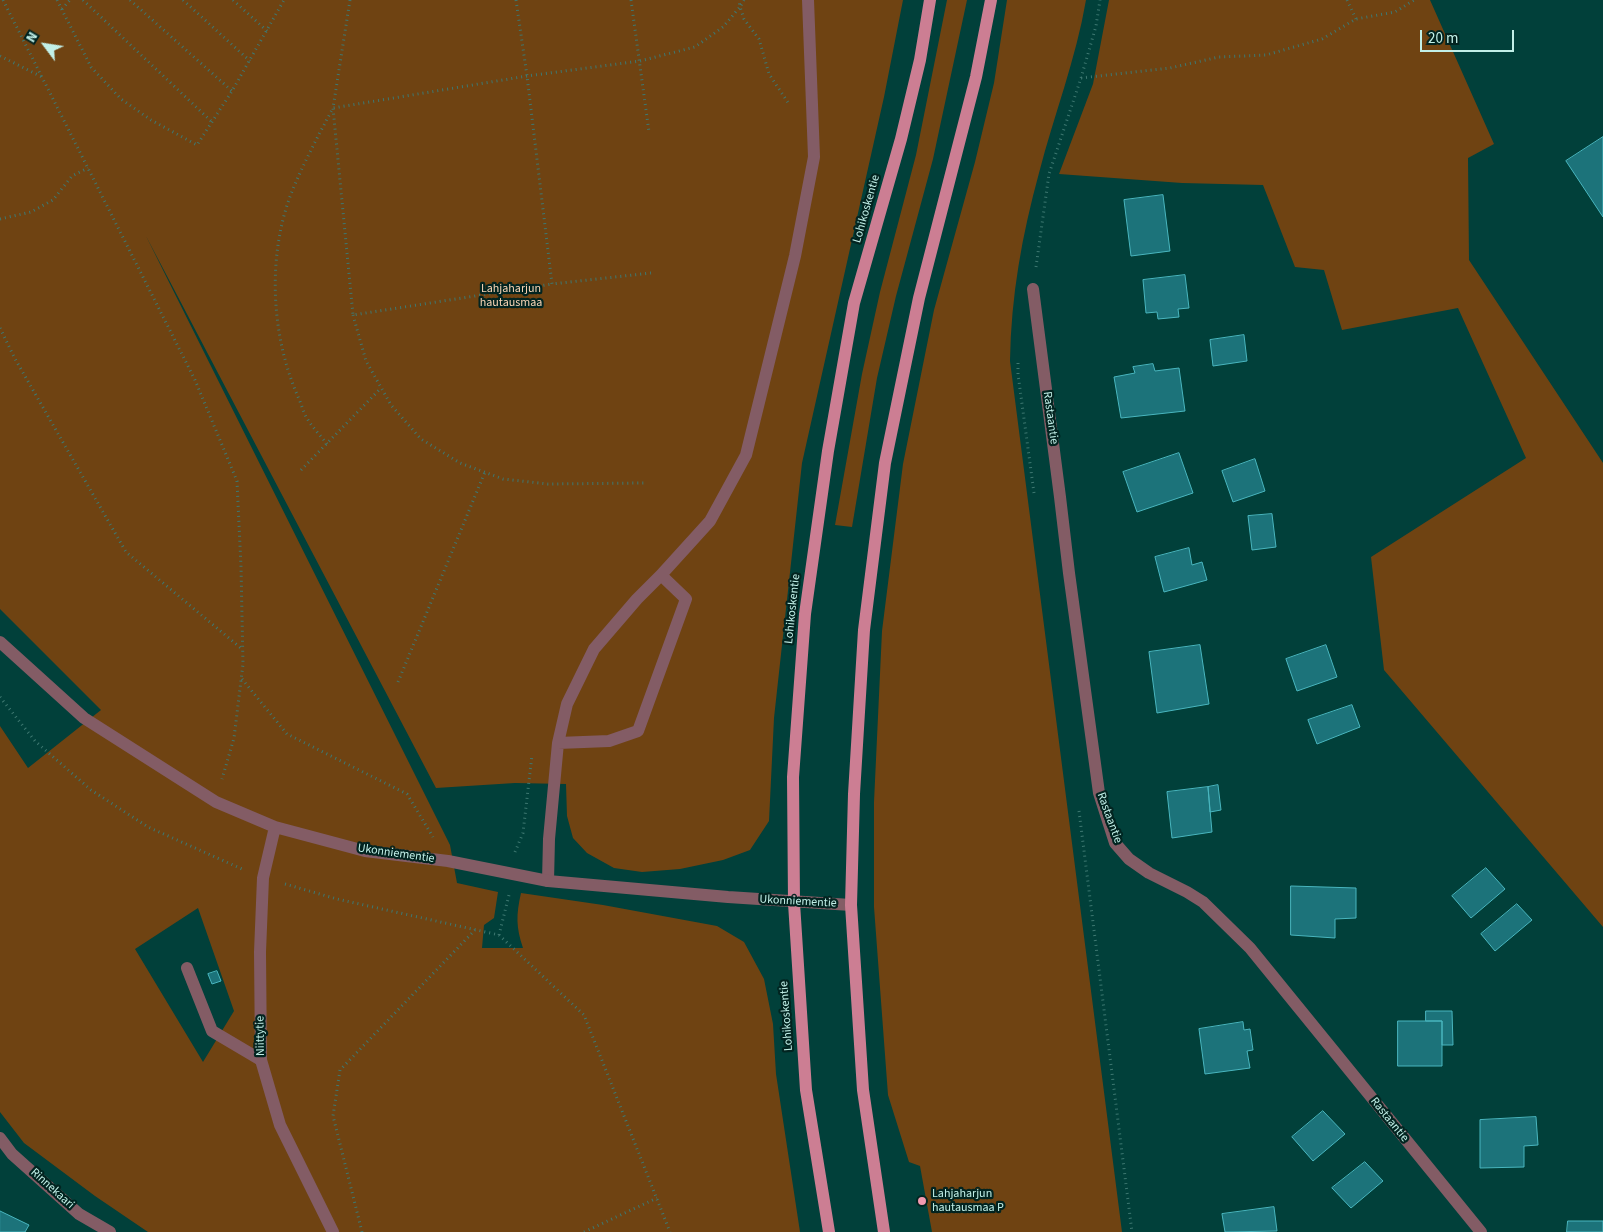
<!DOCTYPE html>
<html>
<head>
<meta charset="utf-8">
<style>
  body { margin:0 }
  #map { position:relative; width:1603px; height:1232px; overflow:hidden; background:#01403a; font-family:"Source Sans 3",sans-serif }
  canvas { display:block }
  .north { position:absolute; left:20px; top:20px; width:50px; height:50px; -webkit-text-stroke:4px #022420; paint-order:stroke; rotate:301deg; font-size:14px; font-weight:700; line-height:20px; text-align:center; color:#c2f0e8 }
  .north::after { content:''; display:block; margin:auto; width:18px; height:22px; background:#c2f0e8; clip-path:polygon(50% 0,100% 100%,50% 72%,0 100%) }
  .scale { position:absolute; left:1420px; top:30px; width:94px; height:22px; box-sizing:border-box; border:2px solid #c2f0e8; border-top:0; padding-left:6px; font-size:15px; line-height:18px; white-space:nowrap; color:#c2f0e8; -webkit-text-stroke:4px #022420; paint-order:stroke }
</style>
</head>
<body>
<div id="map">
<canvas width="1603" height="1232"></canvas>
<div class="north">N</div>
<div class="scale">20 m</div>
</div>
<script>
const ctx = document.querySelector('canvas').getContext('2d');
ctx.lineJoin = 'round';
function fill(path, color) { ctx.fillStyle = color; ctx.fill(path, 'evenodd'); }
function stroke(path, color, width, dash) { ctx.strokeStyle = color; ctx.lineWidth = width; ctx.lineCap = dash ? 'butt' : 'round'; ctx.setLineDash(dash || []); ctx.stroke(path); }
function drawText(font, color, halo, rows, align = 'center') {
  ctx.font = font + ' "Source Sans 3",sans-serif'; ctx.lineWidth = 4.5; ctx.setLineDash([]); ctx.textBaseline = 'middle'; ctx.strokeStyle = halo; ctx.fillStyle = color; for (const [text, x, y, turn = 0] of rows) {
    ctx.save(); ctx.translate(x, y); ctx.rotate((+turn || 0) * Math.PI / 180); ctx.textAlign = isNaN(turn) ? turn : align; if (halo) ctx.strokeText(text, 0, 0); ctx.fillText(text, 0, 0); ctx.restore();
  }
}
fill(new Path2D(`
  M0,0h903l-19,97 -82,366 -28,255 -5,103 -19,29 -27,10 -43,9 -38,3 -28,-4 -27,-15 -14,-15 -6,-22 -1,-32 -51,-1 -79,5 -290,-552 304,609 7,38 41,9 -4,26 -10,7 -2,23h41c-7,-21 -7,-33 -2,-55l82,12 114,21 27,16 20,37 9,45 3,50 24,158h-652l-53,-36 -71,-53 -24,-31v-386l28,42 73,-58 -101,-101zM198,908l36,103 -31,51 -68,-113z
  M947,0h20l-34,159 -37,137 -19,82 -25,149 -17,-2 27,-151 18,-82 36,-137z
  M1007,0h79c-10,59 -32,115 -47,173 -17,62 -28,123 -29,188l112,871h-190l-12,-66 -11,-4 -21,-67 -14,-188v-105l8,-171 21,-167 31,-154 41,-148 19,-79z
  M1109,0h321l64,144 -26,14 1,102 134,203v464l-219,-257 -13,-113 155,-99 -68,-150 -116,22 -18,-60 -29,-3 -32,-82 -81,-2 -123,-9 34,-90z`), '#6f4312');
const building = new Path2D(`
  M1603,137v80l-37,-56z
  M1163,195l7,56 -39,5 -7,-56z
  M1185,275l4,33 -11,1 1,8 -21,2 -1,-7 -11,1 -3,-33z
  M1244,335l3,26 -34,5 -3,-26z
  M1153,364l2,7 24,-3 6,43 -64,7 -7,-41 21,-4 -2,-6z
  M1179,453l14,40 -56,19 -14,-40z
  M1255,459l10,32 -32,11 -11,-31z
  M1272,514l4,33 -24,3 -4,-34z
  M1189,548l3,17 10,-3 5,18 -43,12 -9,-35z
  M1200,645l9,59 -52,9 -8,-61z
  M1326,645l11,32 -40,14 -11,-32z
  M1352,705l8,22 -43,17 -9,-24z
  M1218,785l3,25 -11,2 -2,-25z
  M1208,787l4,45 -40,6 -5,-46z
  M1486,868l19,21 -34,29 -19,-22z
  M1291,886l65,2v30l-21,1v19l-44,-3z
  M1517,904l15,16 -37,31 -14,-17z
  M217,971l4,10 -9,3 -4,-10z
  M1426,1011h26l1,34h-11v-24h-16z
  M1398,1021h44v45h-44z
  M1243,1022l1,8 6,-1 3,21 -6,1 3,17 -45,6 -6,-45z
  M1323,1111l22,23 -32,27 -21,-24z
  M1536,1117l2,28 -14,1v21l-44,1v-48z
  M1365,1162l18,19 -32,27 -19,-20z
  M1274,1207l3,24 -52,1 -3,-18z
  M0,1211l29,14 -4,7h-25z
  M1568,1221h35v11h-36z`);
fill(building, '#1c737a');
stroke(building, '#49b6bf', 1);
stroke(new Path2D(`
  M3,0l192,380 42,101 4,86 2,97 -9,74 -12,41
  M57,0l34,67 30,32 30,21 46,25 35,-54 52,-91
  M83,0l129,122
  M130,0l102,91
  M183,0l67,61
  M233,0l34,31
  M350,0l-17,108 20,207 199,-31
  M516,0l11,76 25,208 99,-11
  M631,0l18,132
  M744,0l-4,7 4,12 15,20 10,35 20,30
  M1347,0l9,19
  M62,9l8,-9
  M0,56l42,21
  M1081,78l89,-10 49,-11 47,-2 56,-16 34,-20 39,-7 19,-12
  M0,219l31,-7 22,-12 19,-24 16,-8
  M1036,267l13,-93 32,-96 15,-52 4,-26
  M353,315l13,46 25,44 30,34 39,24 43,16 45,5 96,-1
  M0,328l14,29 112,195 116,97
  M1018,363v11l16,119
  M327,444c-6,-8 -14,-16 -19,-24 -4,-6 -6,-14 -9,-21 -28,-62 -32,-142 -8,-205 12,-30 27,-58 42,-86l194,-32 113,-15 55,-14 28,-20 17,-20 -1,-7
  M301,470l80,-82
  M242,679l45,55 120,60 26,43
  M398,682l87,-210
  M0,697l35,44 56,49 57,37 94,42
  M1079,811l53,421
  M515,852l8,-19 9,-78
  M285,884l52,15 162,36
  M499,935l10,-40
  M499,935l85,80 86,217
  M362,1232l-29,-116 7,-46 135,-140
  M584,1232l73,-34`), '#3e7871', 3, [1, 4]);
stroke(new Path2D(`
  M558,743l51,-2 29,-10 48,-132 -25,-24
  M548,881l1,-42 9,-96 9,-39 27,-55 43,-50 24,-24 49,-54 36,-66 49,-199 19,-99 -6,-157
  M187,968l25,63 49,29`), '#835c65', 12);
stroke(new Path2D(`
  M1033,289l27,208 9,76 30,220 16,50 14,16 20,14 38,19 16,10 47,46 231,284
  M0,642l84,76 132,84 59,25 90,24 83,10 100,20 180,16 123,8
  M275,827l-12,51 -3,74 1,108 19,65 53,107
  M0,1138l12,16 67,60 31,18`), '#835c65', 12);
stroke(new Path2D(`
  M829,1232l-23,-142 -12,-187 -1,-126 12,-163 23,-163 26,-148 47,-164 19,-79 10,-60
  M884,1232l-21,-142 -12,-185 3,-111 10,-164 21,-167 34,-165 57,-221 15,-77`), '#cc7e93', 12);
for (const [x, y, r, color] of [
  [922,1201,5,"#f29ab0"]
]) { const dot = new Path2D(); dot.arc(x, y, r, 0, 2 * Math.PI); ctx.fillStyle = color; ctx.fill(dot); stroke(dot, '#022420', 2); }
drawText('12px', '#c2f0e8', '#022420', [
  ["Lohikoskentie",867,209,-74],
  ["Rastaantie",1050,418,82],
  ["Lohikoskentie",793,609,-84],
  ["Rastaantie",1109,818,70],
  ["Ukonniementie",396,854,8],
  ["Ukonniementie",798,902,3],
  ["Lohikoskentie",787,1016,-94],
  ["Niittytie",261,1036,-91],
  ["Rastaantie",1389,1120,51],
  ["Rinnekaari",52,1189,42]
]);
drawText('12px', '#fbd7b7', '#022420', [
  ["Lahjaharjun",511,289],
  ["hautausmaa",511,303]
]);
drawText('12px', '#c2f0e8', '#022420', [
  ["Lahjaharjun",932,1194],
  ["hautausmaa P",932,1208]
], 'left');
</script>
</body>
</html>
